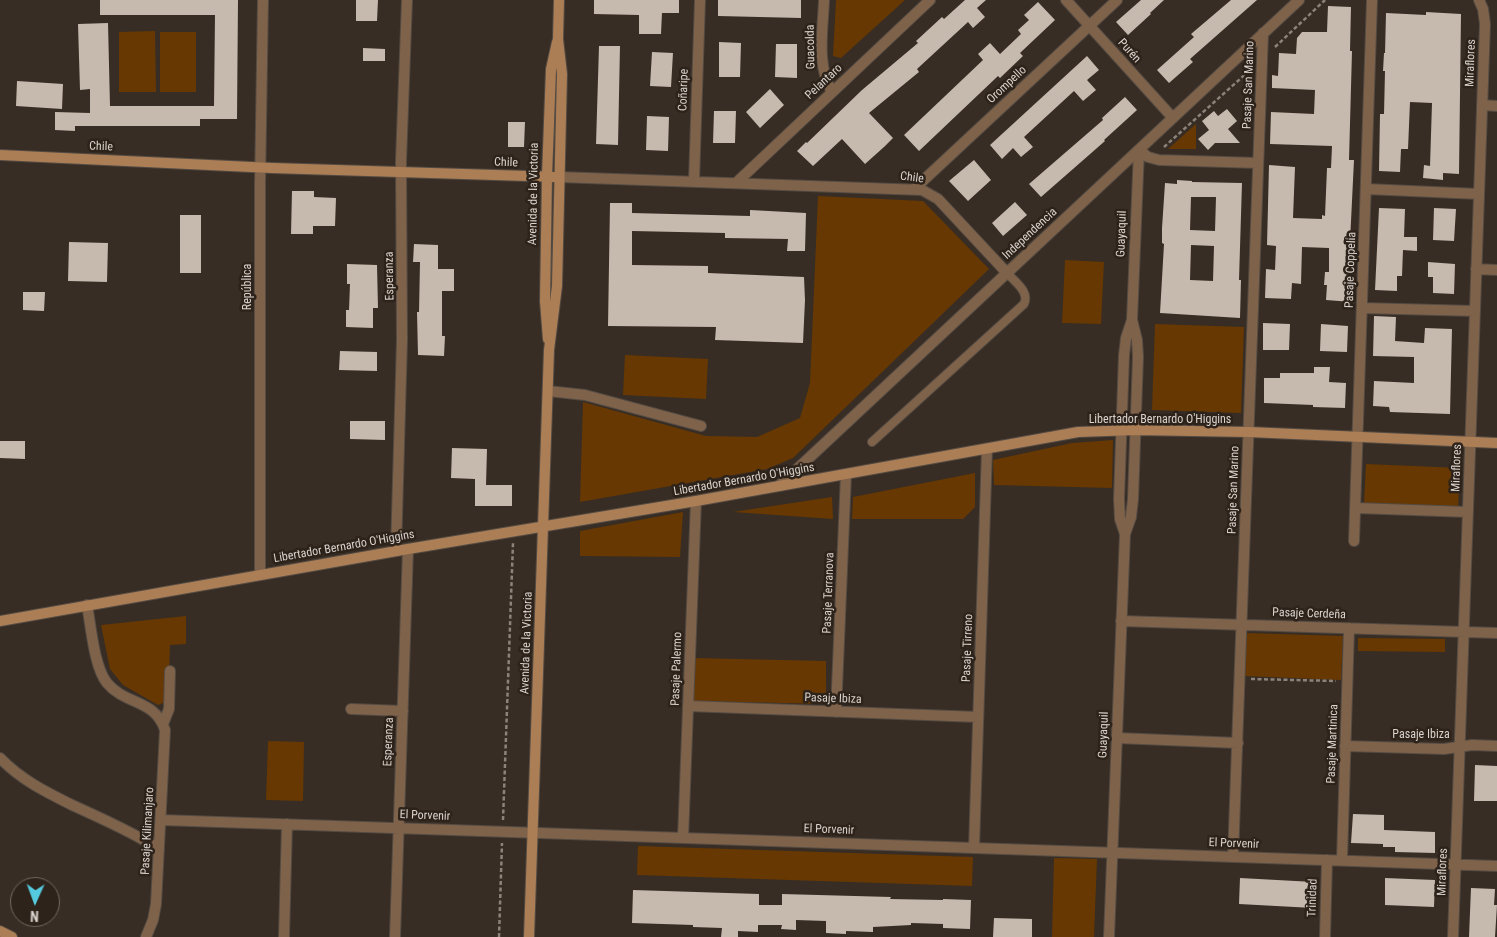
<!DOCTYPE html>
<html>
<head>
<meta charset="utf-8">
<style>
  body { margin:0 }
  #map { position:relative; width:1497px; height:937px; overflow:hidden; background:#372d24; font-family:"Roboto Condensed",sans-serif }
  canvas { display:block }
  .north { position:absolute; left:10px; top:877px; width:50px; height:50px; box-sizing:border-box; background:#2d231a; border:1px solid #726962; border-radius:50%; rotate:182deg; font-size:14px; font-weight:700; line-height:20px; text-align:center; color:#dad3ce }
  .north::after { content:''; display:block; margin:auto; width:18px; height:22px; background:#55cadf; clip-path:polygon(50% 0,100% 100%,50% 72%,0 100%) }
</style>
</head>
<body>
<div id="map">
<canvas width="1497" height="937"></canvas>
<div class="north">N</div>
</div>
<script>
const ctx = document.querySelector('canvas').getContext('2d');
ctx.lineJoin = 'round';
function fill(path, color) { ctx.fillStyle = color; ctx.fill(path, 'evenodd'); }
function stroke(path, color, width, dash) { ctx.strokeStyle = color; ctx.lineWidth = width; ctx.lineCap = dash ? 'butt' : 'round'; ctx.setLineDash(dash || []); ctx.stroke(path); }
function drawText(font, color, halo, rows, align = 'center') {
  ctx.font = font + ' "Roboto Condensed",sans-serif'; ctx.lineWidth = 5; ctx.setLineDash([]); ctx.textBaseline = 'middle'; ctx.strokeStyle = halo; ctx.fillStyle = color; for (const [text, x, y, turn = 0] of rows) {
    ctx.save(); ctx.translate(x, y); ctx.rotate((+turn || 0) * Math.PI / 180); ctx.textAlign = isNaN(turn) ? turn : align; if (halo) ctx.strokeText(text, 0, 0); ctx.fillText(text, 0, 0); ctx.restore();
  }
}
fill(new Path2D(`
  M836,0h69l-64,58 -8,-2z
  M155,31l1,61h-37v-60z
  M160,32h36v60h-36z
  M1196,124v25h-28z
  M818,196l105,5 66,68 -196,189 -26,11 -187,33 3,-100 123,34 51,1 43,-19 10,-35z
  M1065,260l39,2 -3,62 -39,-1z
  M1155,324l89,3 -3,86 -89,-3z
  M625,355l83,4 -2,40 -83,-4z
  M1113,440l-1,48 -118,-3 -1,-25 79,-17z
  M1366,464l94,4 -2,40 -94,-4z
  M975,473v34l-12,12h-111l1,-22z
  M832,497l1,22 -100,-7z
  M683,512l-3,45 -100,-1v-25z
  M186,616v28l-16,1 -2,56 -10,4 -35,-20 -13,-16 -9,-44z
  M1245,633l98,3 -2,44 -97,-4z
  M1358,638l87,1v13l-87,-1z
  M693,658l133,3v43l-134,-3z
  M268,741l36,1 -1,59 -37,-1z
  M638,846l335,11 -1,29 -335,-11z
  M1054,858l43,1 -3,78h-42z`), '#673802');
fill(new Path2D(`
  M100,0h138l-1,119h-37v7h-125v5l-20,-1v-18l35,1v-24l-10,1 -2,-66 30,-1 2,83h104l1,-91h-115z
  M356,0h22l-1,21h-21z
  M594,0h85v13h-17l-1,21h-22v-19l-45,-1z
  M718,0h83v18l-83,-2z
  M965,0h21l-9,8 8,9 -12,11 -5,-6 -51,47 2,3 -50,41 24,25 -9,9 -19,17 -23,-25 -29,27 -16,-15 9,-9 1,1 55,-53 56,-47 -2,-2 26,-24 2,2z
  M1141,0h23l-14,13 1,1 -23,21 -12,-13z
  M1231,0h26l-67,59 3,3 -24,21 -12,-13 37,-33 -3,-3z
  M1038,2l17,18 -35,33 3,3 -23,22 -2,-2 -79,75 -15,-16 79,-75 -5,-6 12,-11 10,11 21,-20 -3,-4 11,-10 -5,-5z
  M1328,6l23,1 -1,44h2l-3,109h5l-5,102h5l-2,40 -26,-2 1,-15h-3l1,-13h4v-24l-27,-1 -1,37 -9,-1 -1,16 -26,-1 1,-29 9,1 1,-24 -9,-1 2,-80 26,2 -2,51 29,1v-4l3,1 2,-48h4l1,-22 -62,-2 1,-32 43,2 1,-24 -43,-2v-13l6,1 1,-23 17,1 1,-16 5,-6h25z
  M1426,12l35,2 -2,160 -16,-1v7l-20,-2 1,-13 6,1 2,-63 -22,-1 -2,47h-7l-1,23 -21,-1 1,-57h4l1,-43h-2l1,-18h1l1,-40 40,2z
  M719,42l22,1 -1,34h-21z
  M776,44h21v34l-22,-1z
  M599,46h21l-2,99 -22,-1z
  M363,48l22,1v12h-22z
  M652,52l21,1 -2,34 -21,-1z
  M1087,56l12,14 -12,10 9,10 -13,11 -9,-10 -50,46 9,10 -12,10 -8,-9 -11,11 -12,-14z
  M17,81l46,3 -1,25 -46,-3z
  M770,89l14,16 -24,23 -14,-16z
  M1125,97l12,13 -33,30 1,1 -64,56 -12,-13 74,-64 -1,-2z
  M1227,109l10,12 -9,8 12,14h-25l-7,7 -10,-11 11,-9 -7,-9 12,-10 4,5z
  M714,111h22l-1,32h-22z
  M647,116l22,1 -1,34 -22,-1z
  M508,122h17l-1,25h-16z
  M974,160l17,20 -23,21 -19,-20z
  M1177,180l15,1v1l50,1 -3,97h2l-1,38 -80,-5 4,-69 -2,-1v-15l3,-45 12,1zM1191,197h25l-1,34 -25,-1zM1191,245l23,1 -1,35 -23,-1z
  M292,191h22v6l22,1 -1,28h-22v8h-22z
  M1015,202l12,13 -24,21 -11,-13z
  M610,203h22v10l118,3v-6l56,3 -1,38h-18l1,-12 -63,-1v-5l-93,-2v34l76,1v7l96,4 1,23 -2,43 -88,-3 1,-13 -108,-1z
  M1379,208l26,1 -1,28h13v14l-14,-1 -1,26h-5v15l-22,-1z
  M1434,208l22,1 -2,32 -21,-1z
  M180,215h21v58h-21z
  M69,242l39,1 -1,39 -39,-1z
  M414,244l24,1v24h16v22h-12v45h3l-1,20 -26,-1 -1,-43h2l1,-50h-7z
  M1428,262l27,2 -1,30 -21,-1v-16h-5z
  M347,264l30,1 1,43h-5v20l-27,-1v-17h3l1,-26h-3z
  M23,292h22l-1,19 -21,-1z
  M1374,316l22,1 -1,24 29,2 1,-15 27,1 -2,85 -60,-2 -1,-5 -16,-1 1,-25 40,2v-26l-41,-1z
  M1263,323l27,1 -1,26h-26z
  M1321,324l27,2 -1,26 -27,-1z
  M340,351l37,1v19l-38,-1z
  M1314,367h16l-1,15 17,1 -1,25 -32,-1v-2l-49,-2v-25h16v-5h34z
  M350,421h35v19l-35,-1z
  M0,441h25v18l-25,-1z
  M452,448l35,1 -1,36h26v21h-37v-27l-24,-1z
  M1475,765l22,1v35h-23z
  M1353,814l31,1v15l51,2v21l-40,-1v-5h-12v-3l-32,-1z
  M1240,878l74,4 -1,26 -74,-4z
  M1385,878l50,2 -1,27 -49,-2z
  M1471,888l24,1 -1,16h3l-2,32h-26z
  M633,890l126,4v11h23v-11l109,3 -1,2 53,1v-1l28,1 -1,29 -27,-1v-4l-32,-1v2l-38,2v5l-27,-1v3l-20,-1v-12l-30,-1v10l-15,-1 1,-4h-24v7l-20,-1v6h-17l1,-9 -29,-1v-2l-61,-2z
  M994,918l38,1v18h-39z`), '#c6b9ae');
const lane = new Path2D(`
  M872,442l152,-138c6,-12 -9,-22 -17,-31`);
const street = new Path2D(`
  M824,0c-1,30 -8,65 8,92
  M1066,0l107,118
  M1482,105l15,1
  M1139,150l9,7 11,3 99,3
  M559,177l363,13 16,9 69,74
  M694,181l6,-181
  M736,183l194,-183
  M914,189l203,-189
  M1366,189l113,5
  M1476,269l21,1
  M1362,308l113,3
  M548,391l37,4 116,31
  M779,486l520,-486
  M1356,508l112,4
  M1125,534l-5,-15 -1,-20 5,-144 2,-17 6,-18 7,-170
  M1354,541l18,-541
  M396,551l6,-211 -1,-179 6,-161
  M260,575v-390l3,-185
  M87,605c4,21 7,62 20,78 18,22 48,16 58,47l-9,174 -3,16 -7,17
  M1121,621l376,12
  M688,706l290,11
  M351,709l52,2
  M836,712l10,-238
  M163,724l6,-15 1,-38
  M1117,738l121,5
  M1345,746l99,3 28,-4 25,1
  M0,758c20,21 44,33 70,46 30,14 61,27 89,45
  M161,820l1336,46
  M683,838l13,-337
  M974,848l13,-399
  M1233,857l30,-824
  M1342,860l7,-232
  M284,937l3,-113
  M395,937l13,-388
  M1109,937l16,-403 6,-17 2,-18 5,-142 -1,-17 -5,-20
  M1325,937l2,-77
  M1453,937l32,-913 -2,-15 -4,-9`);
const secondary = new Path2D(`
  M0,155l272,13 287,9
  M548,339l-3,-38 2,-125 4,-107 6,-27
  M0,621l408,-72 288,-48 382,-69 57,-2 114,2 248,11
  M0,931l12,6
  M529,937l20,-587 8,-64 5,-212 -4,-35 1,-39`);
stroke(lane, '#544b43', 10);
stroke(street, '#544b43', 12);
stroke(secondary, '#544b43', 12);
stroke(new Path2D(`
  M1275,47l50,-47
  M1164,147l85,-76
  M1251,679l85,2
  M503,820l10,-277
  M499,937l3,-94`), '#8b837c', 2.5, [4, 2.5]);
stroke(lane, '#7f624a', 8);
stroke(street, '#7f624a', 10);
stroke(secondary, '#ac7e56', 10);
drawText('12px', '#dad3ce', '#2d231a', [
  ["Guacolda",811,47,-91],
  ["Purén",1129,51,48],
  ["Miraflores",1471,63,-88],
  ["Pelantaro",824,82,-43],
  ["Orompello",1007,85,-43],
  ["Pasaje San Marino",1249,85,-88],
  ["Coñaripe",684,90,-88],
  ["Chile",101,147,2],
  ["Chile",506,163,2],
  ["Chile",912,178,7],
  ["Avenida de la Victoria",534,194,-89],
  ["Independencia",1030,234,-43],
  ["Guayaquil",1122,234,-88],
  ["Pasaje Coppelia",1351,270,-88],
  ["Esperanza",390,276,-91],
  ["República",248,287,-90],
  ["Libertador Bernardo O'Higgins",1160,420],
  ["Miraflores",1457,468,-88],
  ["Libertador Bernardo O'Higgins",744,480,-10],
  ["Pasaje San Marino",1234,490,-88],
  ["Libertador Bernardo O'Higgins",344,547,-10],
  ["Pasaje Terranova",829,593,-88],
  ["Pasaje Cerdeña",1309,614,2],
  ["Avenida de la Victoria",527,643,-88],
  ["Pasaje Tirreno",968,648,-88],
  ["Pasaje Palermo",677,669,-88],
  ["Pasaje Ibiza",833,699,2],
  ["Guayaquil",1104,735,-88],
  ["Pasaje Ibiza",1421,735],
  ["Esperanza",389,742,-88],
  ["Pasaje Martinica",1333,744,-88],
  ["El Porvenir",425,816,2],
  ["El Porvenir",829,830,2],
  ["Pasaje Kilimanjaro",148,831,-87],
  ["El Porvenir",1234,844,2],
  ["Miraflores",1443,872,-88],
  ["Trinidad",1313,898,-88]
]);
</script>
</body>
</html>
